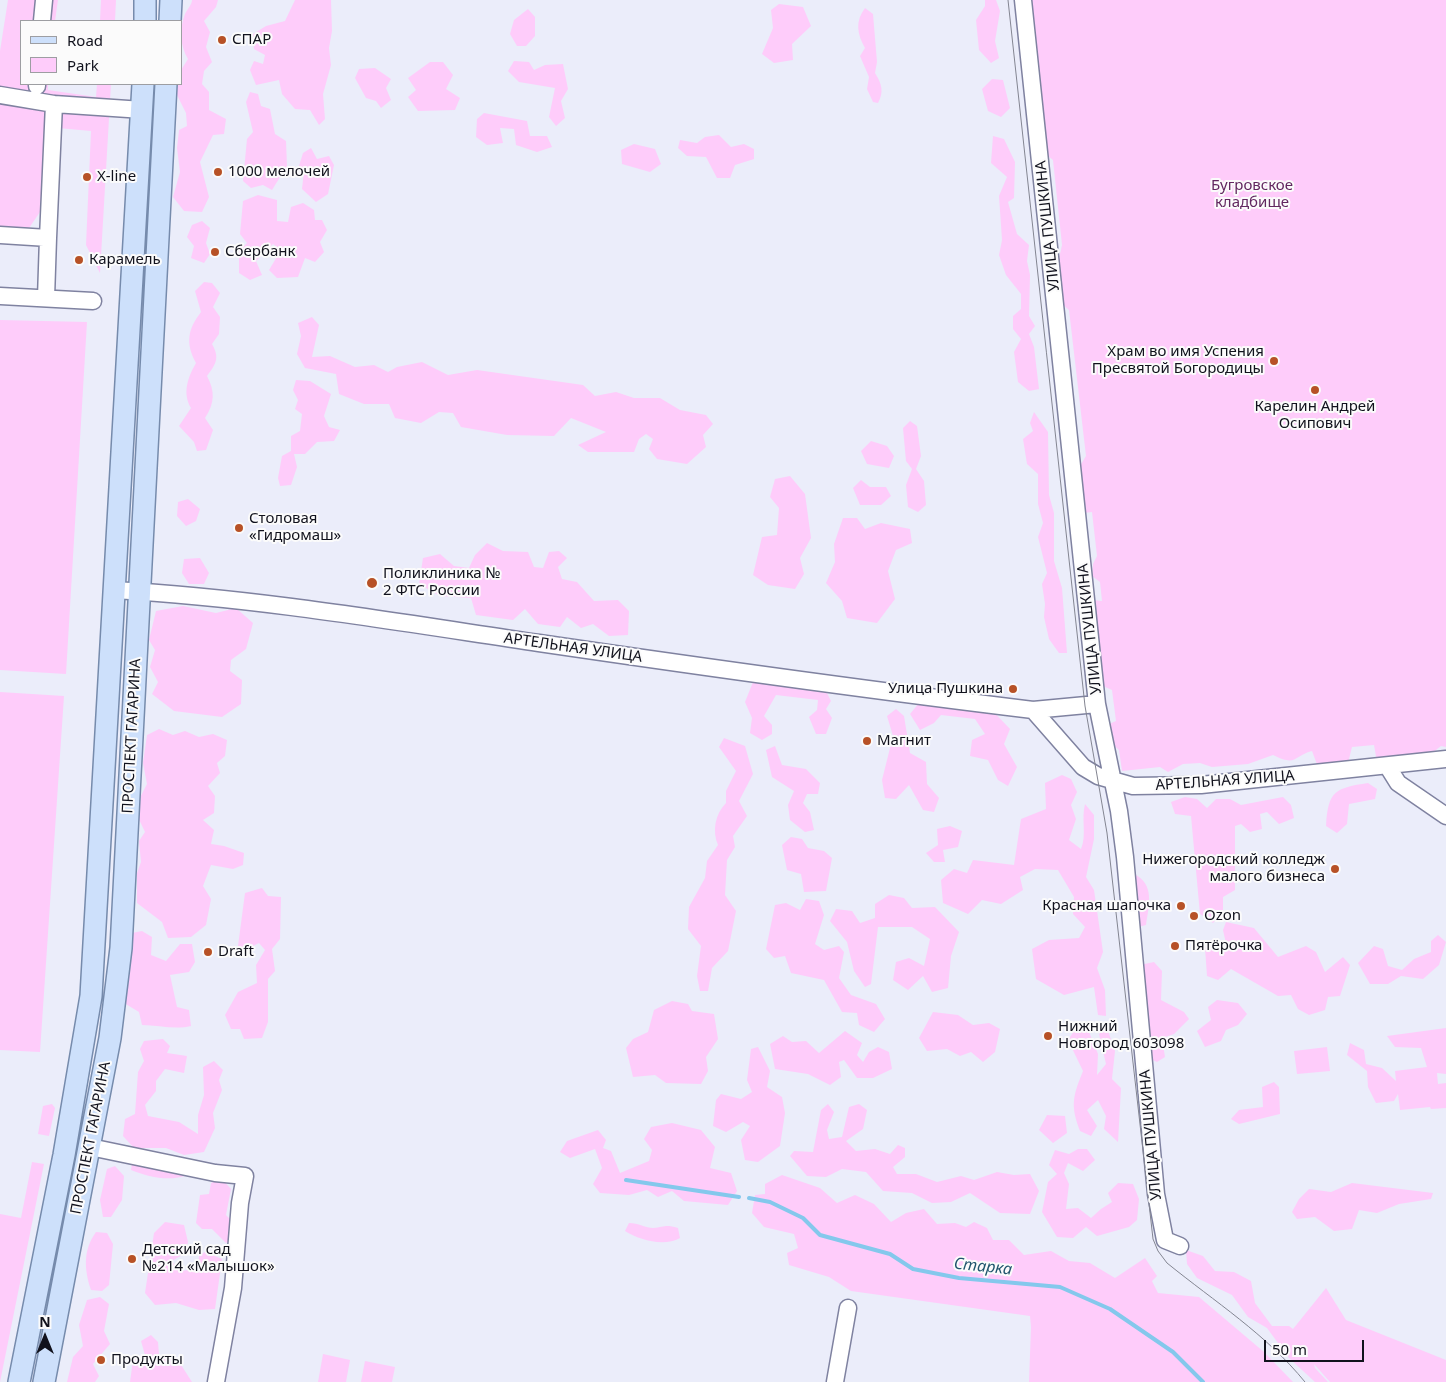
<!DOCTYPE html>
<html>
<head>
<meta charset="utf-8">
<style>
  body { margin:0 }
  #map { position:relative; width:1446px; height:1382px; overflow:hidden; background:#ebedfa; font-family:"Noto Sans",sans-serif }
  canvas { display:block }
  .legend { position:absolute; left:20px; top:20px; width:162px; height:65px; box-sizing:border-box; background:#fbfbfb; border:1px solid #9d9ea2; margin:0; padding:6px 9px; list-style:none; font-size:15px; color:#11121d }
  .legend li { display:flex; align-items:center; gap:10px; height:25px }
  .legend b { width:25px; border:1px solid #9d9ea2 }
  .north { position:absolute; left:20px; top:1312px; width:50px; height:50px; -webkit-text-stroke:4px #fbfbfb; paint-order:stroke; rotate:0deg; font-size:14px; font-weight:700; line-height:20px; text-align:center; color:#11121d }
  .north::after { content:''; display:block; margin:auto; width:18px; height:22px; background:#11121d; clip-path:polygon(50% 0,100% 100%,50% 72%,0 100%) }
  .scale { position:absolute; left:1264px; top:1340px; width:100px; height:22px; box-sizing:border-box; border:2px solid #11121d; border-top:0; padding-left:6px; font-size:15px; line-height:18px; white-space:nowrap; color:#11121d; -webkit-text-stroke:4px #fbfbfb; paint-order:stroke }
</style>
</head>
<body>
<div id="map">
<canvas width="1446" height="1382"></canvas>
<ul class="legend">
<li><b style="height:6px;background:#cde0fb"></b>Road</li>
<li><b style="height:14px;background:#feccfa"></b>Park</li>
</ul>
<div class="north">N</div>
<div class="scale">50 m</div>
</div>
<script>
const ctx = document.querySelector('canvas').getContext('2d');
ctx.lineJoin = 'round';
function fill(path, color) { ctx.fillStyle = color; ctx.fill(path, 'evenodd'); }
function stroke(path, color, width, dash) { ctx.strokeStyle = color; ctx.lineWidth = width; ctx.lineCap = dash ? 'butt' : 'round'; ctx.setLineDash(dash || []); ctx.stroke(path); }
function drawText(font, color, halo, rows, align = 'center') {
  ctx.font = font + ' "Noto Sans",sans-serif'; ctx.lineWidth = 4; ctx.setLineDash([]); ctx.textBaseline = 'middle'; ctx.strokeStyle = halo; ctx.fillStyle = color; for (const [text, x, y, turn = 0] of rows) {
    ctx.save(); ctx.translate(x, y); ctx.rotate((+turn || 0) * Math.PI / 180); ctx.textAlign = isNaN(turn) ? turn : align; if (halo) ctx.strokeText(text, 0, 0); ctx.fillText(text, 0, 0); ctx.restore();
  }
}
fill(new Path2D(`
  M8,0h50l-3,21h-34v63h27v6l48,7 1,-13h14l-11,189 -14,-28 5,-114 -33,-3 -16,81 -15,22 -27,-3v-177z
  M101,0h15l-1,21h-15z
  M192,0h26l-2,7 -12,14 6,11 -4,15 6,15 -8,9 -2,13 7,8v18l17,9 -2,15 -11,1 -13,27 9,35 -7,15 -18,-1 -11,-14 7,-25 -3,-24 2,-18 8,-4 -1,-13 -12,-24 1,-5h6v-14l7,-11c-8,-13 -9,-30 -3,-45 2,-5 7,-9 7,-14z
  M295,0h36l1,31 -3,17 2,17 -8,29 2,25 -6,6 -9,-15 -15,-1 -13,-15 -3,-14 -23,5 -6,-15 4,-9 9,3 2,-9 -11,-6 -1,-15 13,-8 19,-5z
  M985,0h11l4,11 -5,30 4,17 -8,5 -12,-13 -3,-30 9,-14z
  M1026,0h420v747l-5,-1 -14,11 -50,5 -3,-17 -22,2 -4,16 -30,4 -6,-16c-19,5 -15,16 -39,4l-25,9 -36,3 -12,-4 -17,1 -15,8 -8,-5 -38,4 -3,-21 -9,-8 -1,-18 7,-3 -4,-31 -9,-4 -10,-86 9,1 -2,-19 -8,-6 1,-12 4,-8 -5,-44 -8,1 -4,-15 3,-10 -5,-19 8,-13 -17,-146 -7,-6 -6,-32 6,-27 -9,-85 -10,-8 -9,-65 6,-12 -7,-17z
  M779,4l24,3 8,19 -19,18 1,16 -19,3 -12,-9 11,-26 -2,-18z
  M865,8l8,6 4,48 -2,11c7,11 9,19 3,30l-5,-1 -6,-13 2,-12 -9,-21 5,-8c-8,-14 -10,-27 0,-40z
  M528,9l7,8v19l-9,10h-9l-7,-12 4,-14z
  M514,61l15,1 5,8 11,-5 18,-1 5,25 -7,12 4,17 -9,8 -7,-9 6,-29 -36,-6 -11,-11z
  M430,62h13l10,13 -7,14 14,9 -5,12 -37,1 -10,-14 8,-7 -8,-12z
  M375,68l16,11 -5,9 5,12 -10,8 -5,-7 -10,-3 -11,-20 4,-9z
  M992,79l11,1 7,28 -9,9 -13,-6 -6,-22z
  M250,92l8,2 3,12 9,3 5,25 11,7 1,25 -15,24 -9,-5 -12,3 -8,-7 4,-42 6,-7 -7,-30z
  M484,113l43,8 3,15h17l5,11 -15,5 -21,-7 -2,-16 -14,-1 3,15 -16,2 -11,-8 1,-18z
  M719,135l12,12 13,-3 10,5v10l-19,6 -5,13h-13l-11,-21 -19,-1 -9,-8 2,-8 17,3 8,-6z
  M993,136l11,3 11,23 -1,36 -6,4 9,32 12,11 -2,16 3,14 -1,41 6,10 -6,8 5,13 5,42 -10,2 -11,-9 -4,-30 7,-13 -8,-10v-13l8,-7v-15l-15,-19 -7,-20 3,-15 -3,-44 8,-19 -16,-14z
  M634,144l21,5 6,15 -11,8 -28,-8 -1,-14z
  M311,148l6,11 12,-3 5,9 -6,29 -12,8 -14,-13 2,-18 -5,-5 4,-13z
  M258,195l19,5v21l11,1 3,-15 12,-4 11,7 1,10h7l5,10 -7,12 4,10 -9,10 -10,-4 -7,19 -21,1 -8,-8 12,-20 -8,-6 -17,17 6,14 -12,5 -11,-7v-22l8,-8 -7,-9 3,-33z
  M202,221l8,7 -4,15 4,11 -6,9 -13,-5 3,-12 -7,-9 5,-12z
  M204,282l8,1 8,10 -7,14 7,10 -1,17 -7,10c8,14 4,20 -5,32 8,15 8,27 -2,42l8,12 -7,20 -9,1 -3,-9 -15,-16 12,-18c-9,-15 -3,-31 5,-45 -11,-20 -8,-34 5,-51l-6,-21z
  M312,317l7,8 -7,32 18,-1 25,11 19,-2 14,7 9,-5 25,-5 26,13 29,-5 106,15 12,11 21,-4 18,6h26l20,12 26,5 7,9 -10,11 3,12 -19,17 -30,-5 -8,-10 4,-10 -7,-5 -7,5 -5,13h-46l-10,-7 28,-13 -35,-14 -17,18 -47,-1 -46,-8 -8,-14 -14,-1 -18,11 -26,-5 -6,-14h-25l-25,-10 -3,-20 -31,-6 -8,-14 4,-18 -3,-13z
  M0,320l87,2 -21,352 -66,-4z
  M296,380l14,1 21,13 -7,22 5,11 11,3 -6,11 -17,1 -12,12h-11l3,13 -6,18 -11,1 -2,-8 4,-22 9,-5v-15l9,-5 2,-17 -7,-5 3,-9 -5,-10z
  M1034,412l14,20 1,63 5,18v48l8,27 5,65h-8l-10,-14 -5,-22 1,-13 -3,-20 5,-11 -9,-36 5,-14 -5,-19v-30l-11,-10 -4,-25 10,-8 -3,-8z
  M910,421l7,5 4,30 -5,13 8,12 2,24 -8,7 -10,-5 -2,-22 6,-16 -6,-8 -3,-33z
  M871,441l16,5 7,10 -5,12 -22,-4 -6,-13z
  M790,476l15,18 6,44 -11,20 4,16 -9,15 -27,-4 -15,-10 9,-38 15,-2 2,-27 -9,-11 5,-18z
  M861,480l9,7h16l5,9 -10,9h-21l-7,-17z
  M188,499l12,10 -4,12 -10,5 -9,-10 1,-14z
  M843,518h14l8,11 16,-6 29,6 2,14 -16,7 -8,21 7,28 -18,24 -30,-5 -5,-17 -16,-18 9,-21 -1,-18z
  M487,543l16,8 25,1 6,15 9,1 6,-16 10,-1 8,7 -9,9 4,12 15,3 17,19 24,-1 11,11 -1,24 -19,1 -16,-12 -12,4 -14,-11 -7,10 -22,-3 -13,-15 -12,11 -37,-5 -5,-17 -31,-2 -21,-12 4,-26 17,-4 14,12 15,2 6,-13z
  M200,558l9,15 -5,11h-15l-7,-11 2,-14z
  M183,606l33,7 20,-5 17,15 -7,26 -15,11 -1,11 12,9 -1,24 -19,13 -48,-6 -22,-17 6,-12 -8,-15 5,-17 -6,-10 7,-29z
  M791,676l6,1 7,13 11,-3 10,2 6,12 -5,8 6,9 -6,16h-10l-7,-17 8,-7 1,-10 -42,-5 -12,21 8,9v9l-10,6 -12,-7 2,-15 -7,-16 8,-20 6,-2 16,5z
  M0,692l64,4 -24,356 -40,-2z
  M919,703l23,5 25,-4 22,3 21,22 -6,15 13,23 -9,19 -10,-6 -10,-20 -18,-4 2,-16 13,-6 -10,-15 -34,-4 -7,8 -14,7 -10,-16z
  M896,709l8,7 6,37 16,9 1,22 12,14 -5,14 -11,-2 -14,-25 -13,14 -11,-1 -3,-18 11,-44 -6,-20z
  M159,729l14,6 12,-4 14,6 14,-3 14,6 -2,16 -8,7 3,10 -12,13 7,10 -1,17 -11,7 11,10 -3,14 13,2 20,7 -1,12 -10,4 -22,-4 -8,21 8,13 -5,26 -15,12 -23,1 -6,-16 -25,-19v-30l4,-11 -2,-21 6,-9 -11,-23 13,-25 -4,-21 4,-28z
  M724,738l21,8 8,28 -14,27 8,15 -14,20 2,11 -8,13 -2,35 11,16 -8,40 -16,17 -4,23h-8l-3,-15 4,-30 -13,-17 1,-22 16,-29 2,-17 11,-16c-6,-14 -3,-31 8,-42v-12l10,-20 -17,-24z
  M775,746l7,19 24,4 14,14 -2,11h-11l-4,9 7,9 4,18 -9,2 -15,-12 -2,-15 6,-14 -22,-14 -6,-27z
  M1062,775l9,4 6,13 -6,13 5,14 -7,21 12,9c6,-14 0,-30 4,-45l9,11v24l-8,38 8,13 9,62 -6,16 8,22 1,26 -8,-1 -4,-28 -30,8 -28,-16 -4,-30 17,-9 30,-2 6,-11 -12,-13 1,-17 -16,-27 -23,-1 -15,8 3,13 -22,14 -19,-4 -14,14 -25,-11 -2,-23 13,-11 13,4 6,-13 41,5 7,-46 25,-10 -1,-26z
  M1368,783l9,6 -2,10 -26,5 -2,20 -10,9 -11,-7c2,-35 9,-38 42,-43z
  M1185,797l12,2 10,9 9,-9h14l11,6 42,-8 8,8 3,13 -15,6 -12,-12 -7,2 2,15 -12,3 -9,-8 -6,2v64l-12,7v15l-10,11 -13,-9 -9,-98 -16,-2 -4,-12z
  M950,826l12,5 -4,16 -15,3 2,12h-11l-8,-9 12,-8 -1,-16z
  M791,837l11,2 6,9 16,3 8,7 -6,33 -22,1 -3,-18 -14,-4 -5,-25z
  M1134,874c21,10 15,31 12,51l-12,3z
  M262,888l6,8 13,1 -1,42 -8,10 3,22 -7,8v43l-6,16 -18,1 -4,-10h-9l-6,-14 13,-23 19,-9 -1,-18 9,-15 -6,-7 -16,8 -5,-5 7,-53z
  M889,895l15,3 8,10 23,-1 24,25 -8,24 -3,32 -16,4 -9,-16 -15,14 -15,-10 3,-18 13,-4 15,8 6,-27 -18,-12h-34l-7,57 -6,3 -11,-16 -7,-29 -17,-21 6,-12 16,2 8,12 15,-5v-14z
  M806,899l13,2 5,14 -9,29 9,6 15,-4 5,6 -5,26 12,17 25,9 9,15 -11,13 -15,-7 -2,-12 -15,-1 -18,-32 -33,-7 -6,-17 -11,2 -8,-9 9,-44 11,-2 14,7z
  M1226,922l28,6 24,29 28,-11 10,6 9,20 18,-15 7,8 -10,31 -12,1 -3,13 -16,5 -11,-6 -7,-14 -13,1 -47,-27 -13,11 -11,-4 -2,-28 8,-9 14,9 -4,-18z
  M142,931l10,6 -1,18 15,6 14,-17h12l3,18 -6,10 -19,3 7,32 12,3 2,16c-16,4 -33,-1 -49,-1l-3,-13 -15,-9 8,-70z
  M1438,935l8,7 -7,23 -16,14 -22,-3 -13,8h-18l-12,-21 16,-17 9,3 5,17 14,4 12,-11 17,-7v-11z
  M1154,962l8,9 -1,29 23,12 5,7 -15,15 -12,4 3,19 -8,5 -17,-8 -10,-87z
  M1217,1000l21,3 9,11 -9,11 -12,5 -5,11 -16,6 -8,-16 14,-11 -3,-13z
  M672,1001l16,3 4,7 22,3 4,25 -12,18 2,14 -7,13 -35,-1 -11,-8 -22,2 -7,-29 7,-9 15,-7 6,-22z
  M933,1012l25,3 15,10 16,-2 11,6 -5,23 -12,10 -12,-10 -11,4 -13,-7 -20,2 -8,-13z
  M1076,1028l13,4 9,22 -1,21 9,-11 -7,-30 8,-6 8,23 -3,28 9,9 -3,54 -14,-13 2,-13 -8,-16 -11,10 10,16 -6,10 -11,-5c-10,-26 -7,-35 3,-60l-15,-31z
  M1446,1028v46l-9,-1 1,11 8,-1v25l-15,1 -1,-2 -30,3 -2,-16 -4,7 -18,2 -8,-16 -1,-16 -20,-16 3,-12 14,7 2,14 16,4 14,13 -1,-10 32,-4 -6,-19 -26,-1 -8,-11z
  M845,1031l17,12 -5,12 6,7 6,-10 9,-5 11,5 3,17 -19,9h-16l-13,-18 -5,2 2,15 -11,8 -22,-11 -33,-5 -5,-25 13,-8 9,6 14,-1 13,12z
  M163,1039l7,7 -3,7 20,3 -3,17 -19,-4 -9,12v10l-11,14 3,11 31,6 19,12v-19l6,-20 -1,-28 11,-6 9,9 -4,10 3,10 -9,23 2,15 -11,24 -20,3 -18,-7h-32l-11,-12 2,-17 10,-5 3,-42 6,-11 -4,-12 4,-8z
  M758,1047l12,24 -3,16 15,10 3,16 -5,33 -22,16 -13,-2 -4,-20 9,-14 -7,-4 -17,10 -13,-6 3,-26 5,-6 20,5 11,-7 -5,-12 4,-31z
  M1327,1047l3,24 -33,3 -3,-23z
  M1274,1082l5,5 1,27 -41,10 -8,-5 8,-9 24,-3 -1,-20z
  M52,1104l3,4 -6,28 -11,-2 5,-28z
  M828,1104l6,8 -7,18 2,9 13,-2 7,-30 10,-3 8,6 -4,19 -17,12 10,10 19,-2 15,5 8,-9 7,3v9l-12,10 4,7h19l21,8 24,-6 13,4 23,-8 17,3 16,-1 9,17 -9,23 -30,-1 -30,-20 -19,9 -19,1 -20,-10 -29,-2 -17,-19 -24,-3 -16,8 -19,-1 -17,-20 4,-5 19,1 8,-42z
  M1047,1115l18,1 2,17 -14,10 -14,-13z
  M672,1123l29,7 14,17 -5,21 21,5 6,18 -9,14 -44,-4 -12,-10 -14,6 -11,-7 -18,5 -29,-2 -7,-9 9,-16 -7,-19 -25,9 -10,-6 7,-11 31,-11 8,10 -3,8 8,3 9,22 29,-12 3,-11 -8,-11 7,-12z
  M1078,1149h9l8,11 -12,11 -15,-8 -4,10 5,11 -3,25 12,-1 13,10 10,-9 11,-7 -4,-9 10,-10 15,1 6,15 -2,21 -8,7 -32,9 -11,-9 -13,11 -16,-1 -15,-25 6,-30 9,-8 -8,-9 6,-15 14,4z
  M32,1162l12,2 -44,218v-168l21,4z
  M132,1163l56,12c-19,7 -39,2 -57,-5z
  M115,1166l9,10 -2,24 -11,17h-8l-3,-17 7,-31z
  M782,1175l38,13 17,15 18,-8 19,9 17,18 15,-9 18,-4 13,15 18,-1 11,4 8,-5 13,6 6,12h16l15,15 27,-4 18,10 21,2 25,15 30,-20 12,18 -5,5 6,12 41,4 65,55 29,30h-264l2,-55 -1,-11 -179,-25 -22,-14 -40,-12 -2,-12 11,-5 -4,-14 -30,-7 -12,-14 3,-18 10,-1v-10z
  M221,1178l10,11 -5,26 10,10 -1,13 -9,5 -14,-14h-10l-6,-6 4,-28 9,-1 2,-11z
  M1352,1183l81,10 -2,6 -32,5 -22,9 -18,-3 -7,19 -18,2 -19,-14 -18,2 -5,-7 7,-13 10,-10 22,3z
  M165,1222l19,3 4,17 -4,12 -12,7 8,10 18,-2 1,-14 6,-3 17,7 -7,50 -16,1 -23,-7 -21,2 -10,-12 9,-60z
  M629,1223c9,0 17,5 24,5 12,-1 12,-4 25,0l2,10c-16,9 -41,2 -55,-7z
  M96,1232l11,1 6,11 -4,41 -7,6 -11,-1c-7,-21 -8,-40 5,-58z
  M1186,1250l17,6 12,15 19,1 17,9 4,22 17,23h17l4,3 33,-41 20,32 100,40v22h-116l-16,-18 1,4 13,14h-13l-26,-24 -22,-30 -19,-11 -16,-22 -35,-17 -10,-14z
  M100,1297l9,7 -5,27 6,13 -17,20 6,12 -4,6h-28l6,-25 10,-11 -4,-21 8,-25z
  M151,1335l7,7 1,13 17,2 16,25h-62l3,-22 12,-5 -4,-14z
  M323,1354l27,6 -4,22h-28z
  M365,1361l30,6 -3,15h-31z`), '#feccfa');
stroke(new Path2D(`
  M626,1180l113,17
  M749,1198l21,4 33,16 17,17 70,19 23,15 46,9 101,9 50,22 63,43 30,30`), '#84c8ec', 4);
const minor = new Path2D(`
  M1023,0l74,704 22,107 6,46 31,337 9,46 15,6
  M42,21l2,-21
  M37,86v-2
  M0,95l54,9 89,6
  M0,235l48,3 6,-134
  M0,296l93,5
  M46,298l2,-60
  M114,590c143,8 283,32 425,53 164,24 329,47 494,67l50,57 15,9 35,10 68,-1 245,-26
  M1033,710l64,-6
  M1388,767l10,16 48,33
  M90,1147l125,26 30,3 -5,27 -7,85 -17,94
  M835,1382l13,-74`);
const major = new Path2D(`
  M145,21v-21
  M170,21l1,-21
  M19,1382l45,-227 27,-159 52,-912
  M44,1382l66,-344 11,-90 45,-864`);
stroke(minor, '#7f82a0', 19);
stroke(major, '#768bac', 24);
stroke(minor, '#fff', 16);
stroke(major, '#cde0fb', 21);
stroke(new Path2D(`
  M1008,0l77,706 22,127 46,406 5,12 9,12c48,39 99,71 138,119`), '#838591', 1);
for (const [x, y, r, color] of [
  [222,40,5,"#b75126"],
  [218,172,5,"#b75126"],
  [87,177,5,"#b75126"],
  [215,252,5,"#b75126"],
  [79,260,5,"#b75126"],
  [1274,361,5,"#b75126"],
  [1315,390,5,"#b75126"],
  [239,528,5,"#b75126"],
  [372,583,6,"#b75126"],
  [1013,689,5,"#b75126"],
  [867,741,5,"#b75126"],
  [1335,869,5,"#b75126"],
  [1181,906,5,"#b75126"],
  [1194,916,5,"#b75126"],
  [1175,946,5,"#b75126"],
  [208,952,5,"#b75126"],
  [1048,1036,5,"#b75126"],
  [132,1259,5,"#b75126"],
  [101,1360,5,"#b75126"]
]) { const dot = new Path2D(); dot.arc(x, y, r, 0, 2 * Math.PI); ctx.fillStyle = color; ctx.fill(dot); stroke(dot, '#fbfbfb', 2); }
drawText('15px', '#11121d', '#fbfbfb', [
  ["СПАР",232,40],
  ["1000 мелочей",228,172],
  ["X-line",97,177],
  ["Сбербанк",225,252],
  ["Карамель",89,260],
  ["Храм во имя Успения",1264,352,"right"],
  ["Пресвятой Богородицы",1264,369,"right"],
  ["Карелин Андрей",1315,407,"center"],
  ["Осипович",1315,424,"center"],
  ["Столовая",249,519],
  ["«Гидромаш»",249,536],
  ["Поликлиника №",383,574],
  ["2 ФТС России",383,591],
  ["Улица Пушкина",1003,689,"right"],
  ["Магнит",877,741],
  ["Нижегородский колледж",1325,860,"right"],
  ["малого бизнеса",1325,877,"right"],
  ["Красная шапочка",1171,906,"right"],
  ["Ozon",1204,916],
  ["Пятёрочка",1185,946],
  ["Draft",218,952],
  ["Нижний",1058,1027],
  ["Новгород 603098",1058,1044],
  ["Детский сад",142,1250],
  ["№214 «Малышок»",142,1267],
  ["Продукты",111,1360]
], 'left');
drawText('15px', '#622760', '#fbfbfb', [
  ["Бугровское",1252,186],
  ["кладбище",1252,203]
]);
drawText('15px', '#11121d', '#fbfbfb', [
  ["УЛИЦА ПУШКИНА",1048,226,-96],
  ["УЛИЦА ПУШКИНА",1090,629,-96],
  ["АРТЕЛЬНАЯ УЛИЦА",573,648,8],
  ["ПРОСПЕКТ ГАГАРИНА",132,736,-87],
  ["АРТЕЛЬНАЯ УЛИЦА",1225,781,-4],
  ["УЛИЦА ПУШКИНА",1151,1135,-95],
  ["ПРОСПЕКТ ГАГАРИНА",91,1138,-79]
]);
drawText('italic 16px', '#1f546d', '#fbfbfb', [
  ["Старка",983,1267,6]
]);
</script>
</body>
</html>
